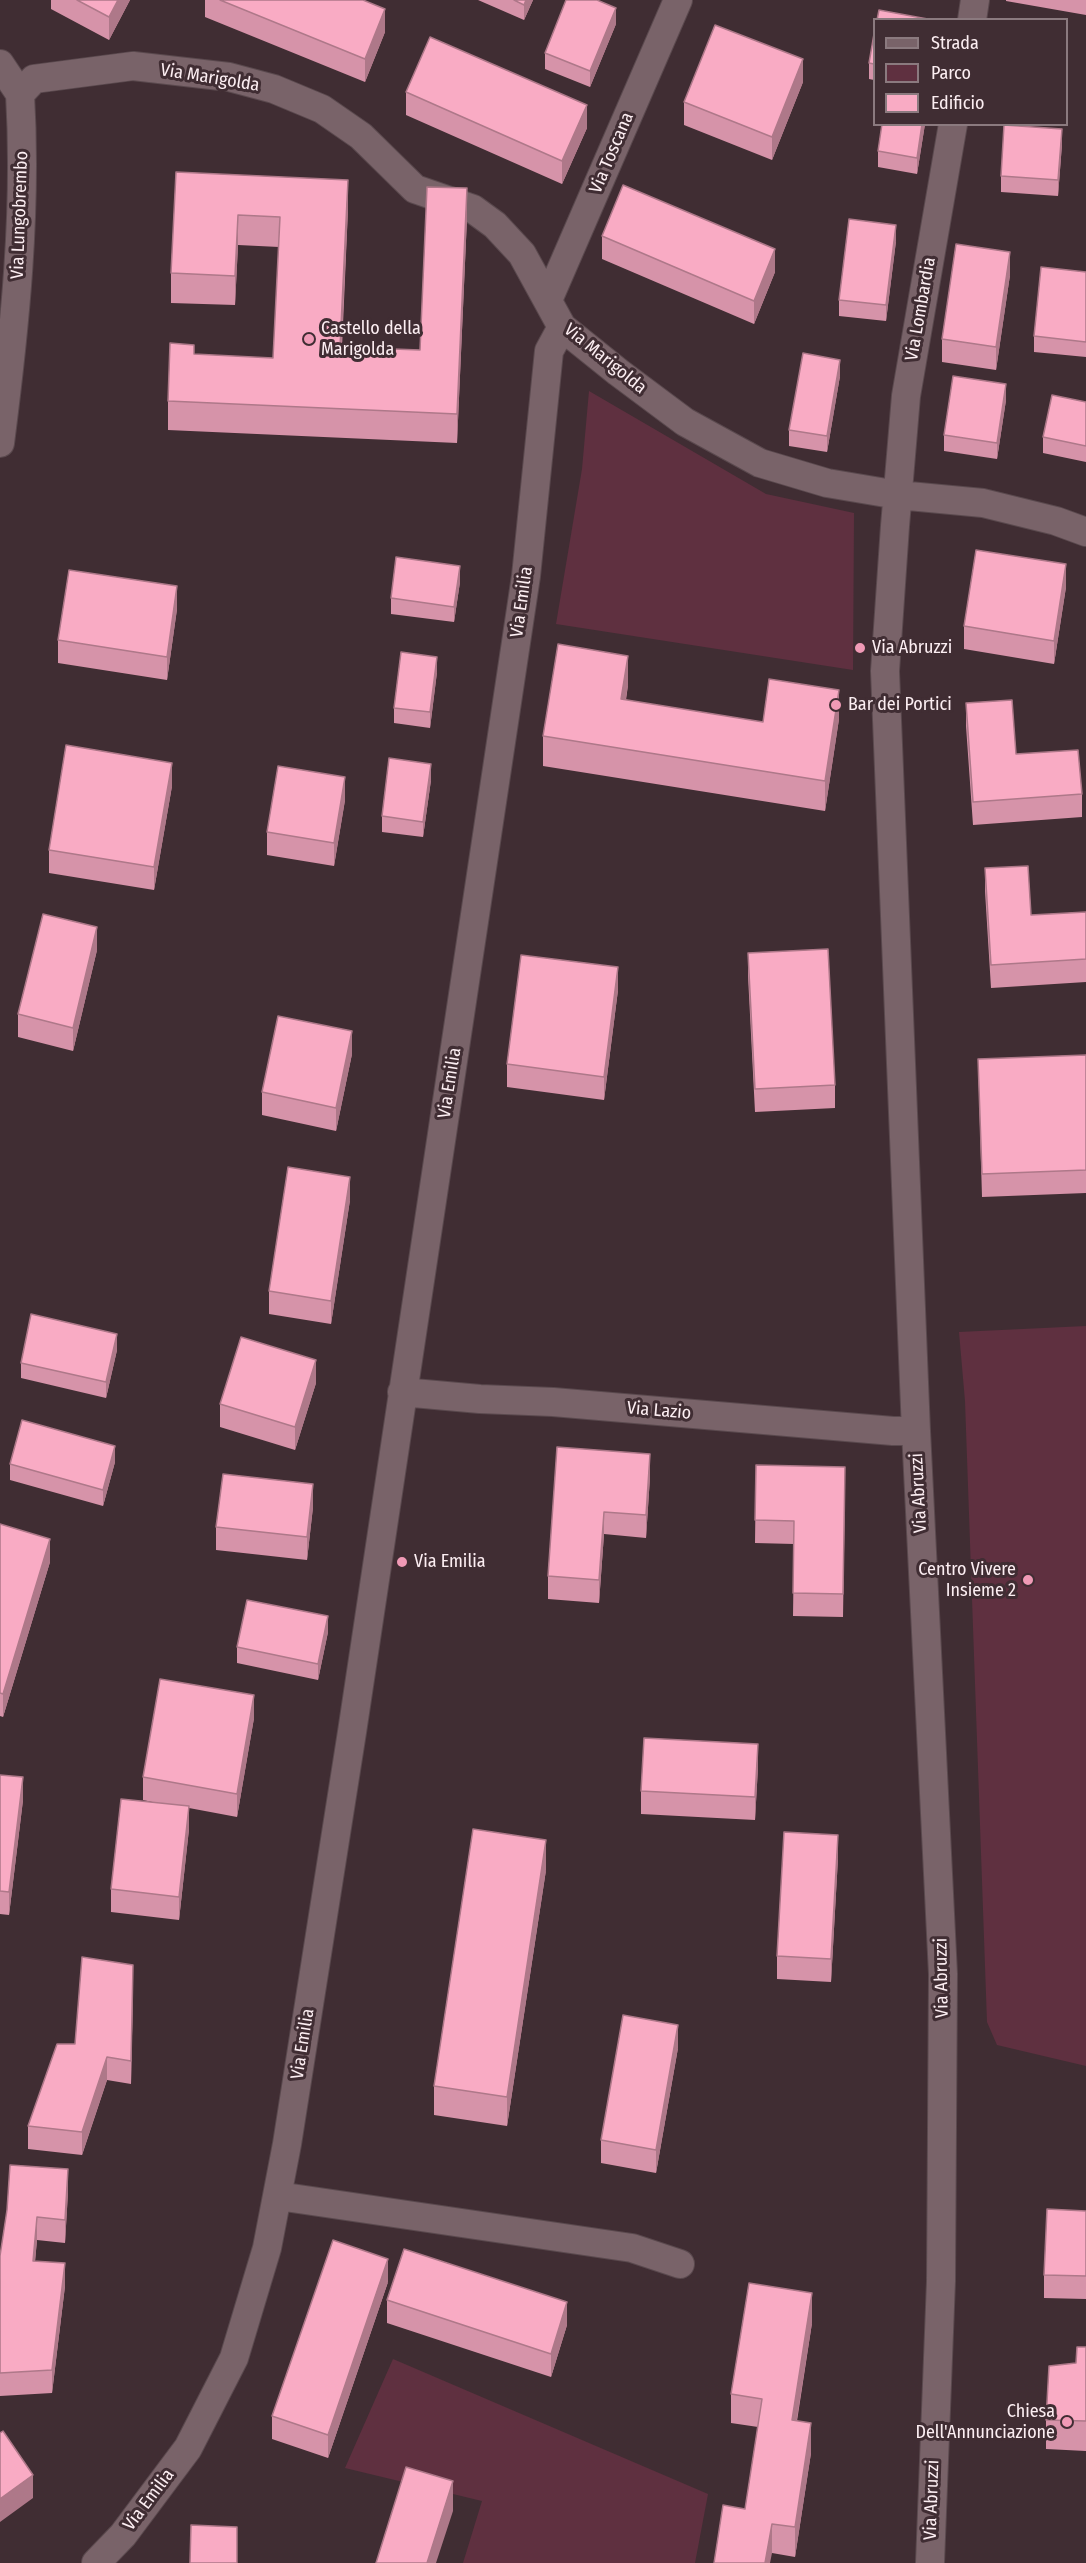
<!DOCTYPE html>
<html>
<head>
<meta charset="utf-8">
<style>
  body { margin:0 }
  #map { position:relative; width:1086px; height:2563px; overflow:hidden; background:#402d33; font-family:"Fira Sans Condensed",sans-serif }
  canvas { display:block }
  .legend { position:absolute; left:873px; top:18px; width:195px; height:108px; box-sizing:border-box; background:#402d33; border:2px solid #8b7a7f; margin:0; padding:8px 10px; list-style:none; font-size:18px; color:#fceef2 }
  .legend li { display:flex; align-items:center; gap:12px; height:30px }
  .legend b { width:30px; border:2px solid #8b7a7f }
</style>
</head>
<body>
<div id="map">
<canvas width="1086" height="2563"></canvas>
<ul class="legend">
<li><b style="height:8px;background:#796369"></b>Strada</li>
<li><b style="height:16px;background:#5f3040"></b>Parco</li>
<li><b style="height:16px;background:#f9abc4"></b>Edificio</li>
</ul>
</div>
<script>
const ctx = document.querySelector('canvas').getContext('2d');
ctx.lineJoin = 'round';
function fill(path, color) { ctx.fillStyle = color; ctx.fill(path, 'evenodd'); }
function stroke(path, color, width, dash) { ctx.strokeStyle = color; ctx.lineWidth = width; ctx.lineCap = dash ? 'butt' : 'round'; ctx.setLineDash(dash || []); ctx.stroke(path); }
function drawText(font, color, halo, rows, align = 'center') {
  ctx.font = font + ' "Fira Sans Condensed",sans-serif'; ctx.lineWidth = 6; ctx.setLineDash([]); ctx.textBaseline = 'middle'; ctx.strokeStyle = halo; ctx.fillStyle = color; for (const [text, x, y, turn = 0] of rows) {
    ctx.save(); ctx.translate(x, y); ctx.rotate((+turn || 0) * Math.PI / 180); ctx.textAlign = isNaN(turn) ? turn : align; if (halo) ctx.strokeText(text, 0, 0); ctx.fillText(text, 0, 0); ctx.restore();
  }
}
fill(new Path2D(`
  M589,391l177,103 88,19 -1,157 -297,-46 26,-155z
  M1086,1326v740l-89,-21 -10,-23 -22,-621 -6,-69z
  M393,2359l315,135 -13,69h-232l19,-62 -137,-33z`), '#5f3040');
const minor = new Path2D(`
  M972,20l3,-20
  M0,64l20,30
  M20,94l14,-15 99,-13 96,11 45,12 48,20 39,27 54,53 58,20 22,16 27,29 40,73 56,45 67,50 75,41 67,20 71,12 85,8 73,18 30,11
  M548,300l130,-300
  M0,443c15,-116 27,-232 20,-349
  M402,1392l78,7 73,3 340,29h23
  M278,2196l354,52 48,16
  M96,2563l27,-28 65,-87 46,-90 33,-110 20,-104 65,-412 174,-1156 23,-225 13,-24
  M930,2563l11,-282 2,-307 -27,-543 -31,-760 10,-145 11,-130 47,-272`);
stroke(minor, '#5a494e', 30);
stroke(minor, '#796369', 28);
fill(new Path2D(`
  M51,0h79l-21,40 -58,-31z
  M205,0h158l22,32 -20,50 -160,-65z
  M478,0h55l-9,20z
  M1006,0h80v15l-80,-14z
  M616,24l-26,63 -45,-18v-16z
  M874,34v46l-5,-1v-16z
  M803,82l-31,78 -88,-35v-23z
  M406,92l181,36 -25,56 -156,-69z
  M882,124h43l-8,50 -39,-7v-16z
  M1062,144l-4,52 -57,-4v-16z
  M176,172l172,37 -6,138 78,3 47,-132 -10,225 -289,-13v-29l26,-46 79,3 6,-111 -41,-2 -3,60 -64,-2v-30z
  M602,236l173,36 -21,52 -152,-65z
  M896,241l-10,80 -47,-5v-16z
  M1086,272v85l-52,-5v-16z
  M1010,275l-14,95 -54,-8v-23z
  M840,376l-13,76 -38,-6v-16z
  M1006,400l-9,59 -53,-8v-16z
  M1086,402v60l-43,-9v-16z
  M460,582l-6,40 -63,-8v-16z
  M1066,587l-12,77 -90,-15v-23z
  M177,609l-10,71 -109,-17v-23z
  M437,672l-7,56 -36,-5v-15z
  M628,685l-2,15 137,22 76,-3 -14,92 -282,-45v-30z
  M966,703l50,51 66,40v23l-109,8 -7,-99z
  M431,780l-8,57 -41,-5v-16z
  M172,786l-18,104 -105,-17v-23z
  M345,800l-11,66 -67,-11v-23z
  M985,868l46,47 55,-3v70l-95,6 -6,-97z
  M97,950l-24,101 -55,-14v-23z
  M748,953l87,132v23l-80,4 -7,-136z
  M618,990l-14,110 -97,-13v-23z
  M352,1054l-16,77 -74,-16v-23z
  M1086,1055v138l-104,4 -4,-138z
  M350,1200l-19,124 -62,-10v-23z
  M117,1350l-11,48 -85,-20v-15z
  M316,1383l-21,67 -75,-23v-23z
  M557,1447l93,30 -4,61 -42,-4 -5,69 -51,-4v-23z
  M115,1462l-12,44 -93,-26v-16z
  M756,1465l89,25 -2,127 -50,-1 1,-72 -39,-1z
  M313,1507l-6,53 -91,-10v-23z
  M0,1524l50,38 -47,155 -3,-1z
  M328,1632l-10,48 -81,-17v-16z
  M254,1718l-17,99 -48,-9v21l-10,91 -68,-8v-23l46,-86 -14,-3v-23z
  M758,1767l-3,53 -114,-6v-23z
  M0,1775l23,25 -14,115 -9,-1z
  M838,1858l-7,124 -54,-3v-23z
  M546,1870l-39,256 -73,-11v-29z
  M133,1988l-2,96 -24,-4 -25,75 -54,-6v-23l47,-82z
  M678,2048l-22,125 -55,-10v-23z
  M68,2192l-3,51 -28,-3 -2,21 30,25 -13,107 -52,3v-140l7,-46z
  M1086,2211v88l-42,-1v-23z
  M388,2282l-60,176 -56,-19v-23z
  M387,2300l180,25 -16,52 -164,-54z
  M812,2323l-15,98 14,32 -16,104 -23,-4 -14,-126 -27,-4v-29z
  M1086,2347v104l-40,-2v-29l30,-57z`), '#d693a9');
fill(new Path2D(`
  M118,0h12l-21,40v-23z
  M526,0h7l-9,20v-15z
  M616,8v16l-26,63v-16z
  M385,9v23l-20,50v-23z
  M1068,33v16l-2,7v-16z
  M803,59v23l-31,78v-23z
  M587,105v23l-25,56v-23z
  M922,124h3l-8,50v-16z
  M1062,129v15l-4,52v-16z
  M348,180v29l-8,167v-29z
  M467,188v30l-10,225v-29z
  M238,215v30l-3,60v-29z
  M896,225v16l-10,80v-16z
  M775,249v23l-21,52v-23z
  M1010,252v23l-14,95v-23z
  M840,360v16l-13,76v-16z
  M1006,384v16l-9,59v-16z
  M1066,564v23l-12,77v-23z
  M460,566v16l-6,40v-15z
  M177,586v23l-10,71v-23z
  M628,656v29l-7,44v-30z
  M437,657v15l-7,56v-16z
  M839,690v29l-14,92v-30z
  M172,763v23l-18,104v-23z
  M431,764v16l-8,57v-15z
  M345,777v23l-11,66v-23z
  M97,927v23l-24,101v-23z
  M618,967v23l-14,110v-23z
  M352,1031v23l-16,77v-23z
  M350,1177v23l-19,124v-23z
  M117,1334v16l-11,48v-16z
  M316,1360v23l-21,67v-23z
  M115,1446v16l-12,44v-16z
  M650,1454v23l-4,61v-23z
  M313,1484v23l-6,53v-23z
  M604,1512v22l-5,69v-23z
  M50,1539v23l-47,155v-23z
  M328,1616v16l-10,48v-16z
  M254,1695v23l-17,99v-23z
  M758,1744v23l-3,53v-23z
  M23,1777v23l-14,115v-23z
  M189,1806v23l-10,91v-23z
  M838,1835v23l-7,124v-23z
  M546,1840v30l-39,256v-29z
  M133,1965v23l-2,96v-23z
  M678,2025v23l-22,125v-23z
  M107,2057v23l-25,75v-23z
  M68,2169v23l-3,51v-23z
  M37,2217v23l-4,44v-23z
  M388,2259v23l-60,176v-23z
  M65,2263v23l-13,107v-23z
  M812,2293v30l-20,127v-30z
  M567,2302v23l-16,52v-23z
  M811,2423v30l-16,104v-30z
  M33,2475v23l-33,24v-23z
  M453,2481v30l-17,52h-9z
  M772,2524v29l-2,10h-5z`), '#ae7889');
const building = new Path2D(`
  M77,0h41l-9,17z
  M220,0h143l22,9 -20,50z
  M514,0h12l-2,5z
  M566,0h31l19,8 -26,63 -45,-18z
  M879,10l54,10h-56z
  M715,25l88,34 -31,78 -88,-35z
  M874,34v30l-5,-1z
  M430,37l157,68 -25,56 -156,-69z
  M882,124h40l-5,34 -39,-7z
  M1004,125l58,4 -4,51 -57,-4z
  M176,172l172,8 -8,167 80,3 7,-163 40,1 -10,226 -289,-13 2,-58 24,2v9l79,4 7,-141 -42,-2 -3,61 -64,-3z
  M623,185l152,64 -21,52 -152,-65z
  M849,219l47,6 -10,80 -47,-5z
  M956,244l54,8 -14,95 -54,-8z
  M1041,267l45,5v70l-52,-6z
  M803,353l37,7 -13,76 -38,-6z
  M953,376l53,8 -9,59 -53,-8z
  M1052,395l34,7v44l-43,-9z
  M976,550l90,14 -12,77 -90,-15z
  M396,557l64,9 -6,41 -63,-9z
  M69,570l108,16 -10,71 -109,-17z
  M558,644l70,12 -7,43 142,23 6,-43 70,11 -14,91 -282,-45z
  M401,652l36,5 -7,55 -36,-4z
  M1012,700l4,54 62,-4 4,44 -109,8 -7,-99z
  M66,745l106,18 -18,104 -105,-17z
  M389,758l42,6 -8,58 -41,-6z
  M278,766l67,11 -11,66 -67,-11z
  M1028,866l3,49 55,-3v47l-95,6 -6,-97z
  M43,914l54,13 -24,101 -55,-14z
  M828,949l7,136 -80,4 -7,-136z
  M521,955l97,12 -14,110 -97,-13z
  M278,1016l74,15 -16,77 -74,-16z
  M1086,1055v115l-104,4 -4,-115z
  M288,1167l62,10 -19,124 -62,-10z
  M31,1314l86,20 -11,48 -85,-19z
  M241,1337l75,23 -21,67 -75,-23z
  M22,1420l93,26 -12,44 -93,-26z
  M557,1447l93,7 -4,61 -42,-3 -5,68 -51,-4z
  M756,1465l89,2 -2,127 -50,-1 1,-72 -39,-1z
  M223,1474l90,10 -6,53 -91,-10z
  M0,1524l50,15 -47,155 -3,-1z
  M247,1600l81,16 -10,48 -81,-17z
  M160,1679l94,16 -17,99 -94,-17z
  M644,1738l114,6 -3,53 -114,-6z
  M0,1775l23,2 -14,115 -9,-1z
  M121,1799l68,7 -10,91 -68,-8z
  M473,1829l73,11 -39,257 -73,-11z
  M784,1832l54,3 -7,124 -54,-3z
  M82,1957l51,8 -2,96 -24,-4 -25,75 -54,-6 29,-82h18z
  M623,2015l55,10 -22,125 -55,-10z
  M10,2165l58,4 -3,51 -28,-3 -4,44 32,2 -13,107 -52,3v-117l7,-46z
  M1047,2209l39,2v65l-42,-1z
  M333,2240l55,19 -60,176 -56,-19z
  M404,2249l163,53 -16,52 -164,-54z
  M749,2283l63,10 -20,127 19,3 -16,104 -23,-3 -7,39h-51l9,-58 22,4 17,-110 -31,-5z
  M1077,2347h9v74l-40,-1 3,-54 27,-3z
  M3,2431l30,44 -33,24v-66z
  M406,2467l47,14 -26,82h-51z
  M191,2525l46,2v36h-47z`);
fill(building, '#f9abc4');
stroke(building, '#ae7889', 1.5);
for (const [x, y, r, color] of [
  [309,339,6,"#f09ab6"],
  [860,648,6,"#f09ab6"],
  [836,705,6,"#f09ab6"],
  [402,1562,6,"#f09ab6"],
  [1028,1580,6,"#f09ab6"],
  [1067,2422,6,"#f09ab6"]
]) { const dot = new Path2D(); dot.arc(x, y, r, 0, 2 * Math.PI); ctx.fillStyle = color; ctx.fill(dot); stroke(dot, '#402d33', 2); }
drawText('18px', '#fceef2', '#402d33', [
  ["Via Marigolda",210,78,9],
  ["Via Toscana",612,153,-67],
  ["Via Lungobrembo",20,215,-88],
  ["Via Lombardia",921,309,-80],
  ["Via Marigolda",605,359,39],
  ["Via Emilia",522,602,-82],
  ["Via Emilia",450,1083,-81],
  ["Via Lazio",659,1411,5],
  ["Via Abruzzi",919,1493,-93],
  ["Via Abruzzi",942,1978,-91],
  ["Via Emilia",303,2044,-81],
  ["Via Emilia",149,2500,-53],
  ["Via Abruzzi",932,2500,-88]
]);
drawText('18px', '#fceef2', '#402d33', [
  ["Castello della",321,329],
  ["Marigolda",321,350],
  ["Via Abruzzi",872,648],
  ["Bar dei Portici",848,705],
  ["Via Emilia",414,1562],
  ["Centro Vivere",1016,1570,"right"],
  ["Insieme 2",1016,1591,"right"],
  ["Chiesa",1055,2412,"right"],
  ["Dell'Annunciazione",1055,2433,"right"]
], 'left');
</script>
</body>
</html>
